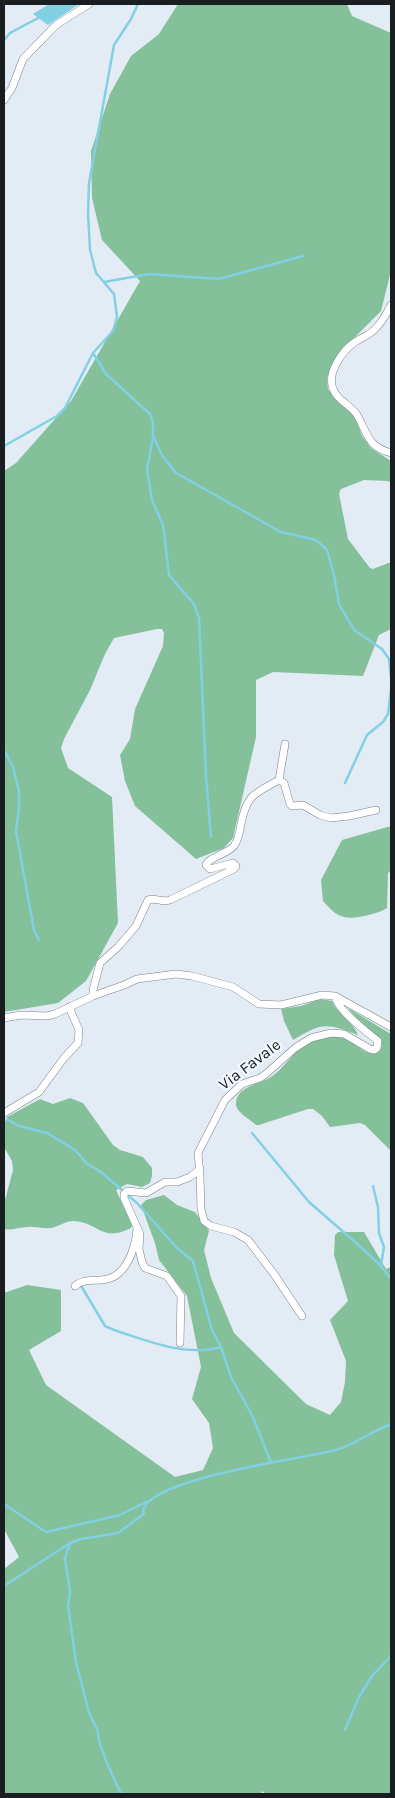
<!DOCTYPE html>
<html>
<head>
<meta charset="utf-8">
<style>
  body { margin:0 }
  #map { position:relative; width:395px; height:1798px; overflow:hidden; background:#e3ecf5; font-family:Karla,sans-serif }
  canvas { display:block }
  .frame { position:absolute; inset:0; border:5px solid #1b1e21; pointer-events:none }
</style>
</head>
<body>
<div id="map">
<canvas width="395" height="1798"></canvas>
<div class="frame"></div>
</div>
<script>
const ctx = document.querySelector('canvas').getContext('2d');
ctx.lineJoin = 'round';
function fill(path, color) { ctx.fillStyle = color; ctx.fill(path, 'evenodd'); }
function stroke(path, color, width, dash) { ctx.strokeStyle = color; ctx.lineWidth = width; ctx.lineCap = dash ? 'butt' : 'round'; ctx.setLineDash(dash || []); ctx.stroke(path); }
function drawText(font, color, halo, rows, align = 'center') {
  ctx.font = font + ' Karla,sans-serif'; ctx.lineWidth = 4.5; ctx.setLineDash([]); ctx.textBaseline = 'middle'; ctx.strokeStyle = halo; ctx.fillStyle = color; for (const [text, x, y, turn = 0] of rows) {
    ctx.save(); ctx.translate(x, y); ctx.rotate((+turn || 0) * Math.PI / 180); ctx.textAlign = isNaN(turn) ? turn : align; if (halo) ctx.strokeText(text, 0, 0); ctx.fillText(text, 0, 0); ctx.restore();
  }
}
fill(new Path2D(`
  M178,4h169l5,12 39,17v238l-10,40 -41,41 -10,17 -3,10 1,10 8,11 19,17 7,19 9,12 20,13v22l-3,-2 -24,-1 -23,9 -2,5 9,45 22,29 3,1 18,-7v67l-12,6 -16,41 -90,-4 -17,8v57l-23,101 -9,10 -28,11 -61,-53 -10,-25 -5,-26 10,-16 5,-30 28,-63 1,-13 -2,-4h-5l-43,9 -9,16 -15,36 -26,49 -3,9 7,20 44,29 6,126 -32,58 -28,22 -54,9v-541l12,-8 55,-62 69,-120 -38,-41 -10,-42 -1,-47 19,-57 21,-38 28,-22z
  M391,826v45l-3,2 -1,35c-9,6 -36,13 -46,8 -7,-2 -13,-10 -18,-15l-2,-21 21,-40z
  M320,999l12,2c6,14 21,20 26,34 -32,-12 -35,-13 -65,5l-9,-19 -3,-12 20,-3z
  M348,1008l43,26v117l-26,-26 -5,-2 -30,4 -8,-11 -9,-7h-5l-49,16h-3c-6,-6 -21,-13 -20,-22 1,-17 24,-19 35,-26 13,-9 21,-23 33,-32 7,-5 17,-8 25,-9 21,-3 30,16 42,17 2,1 5,0 7,-1l4,-6c-8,-15 -24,-24 -34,-38z
  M70,1098l13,5 30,42 7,5 23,7 9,11v8l-2,7 -8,4 -15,-3 -11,6 16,35 -1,3c-30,15 -32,-6 -58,-7 -8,0 -15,6 -22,7 -8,1 -16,-2 -24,-1 -8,0 -16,4 -23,2v-25l9,-34 -1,-9 -8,-14v-22l3,-8 33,-18 13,5z
  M164,1195l13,10 18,7 14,19 -5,19 7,28 23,55 72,71 24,11 11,-13 4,-20 1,-21 -16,-41 18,-19 -14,-46 1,-20 3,-3h26l22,37 5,-2v527h-125l-4,-3 -1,3h-257v-225l15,-12 -15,-28v-236l23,-8 34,5v41l-32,19 17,35 129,92 28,-7 10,-22 -4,-25 -17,-24 9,-32 -14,-71 -28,-36 -4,-17 -14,-38 5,-5z`), '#84c09a');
fill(new Path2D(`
  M49,4h30l-31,21 -15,-11z`), '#81d0e4');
stroke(new Path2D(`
  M4,40l6,-7 30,-16
  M104,282l45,-8 70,5 84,-23
  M93,353l13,21 44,40 3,8v15l-6,32 5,31 11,25 6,50 25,29 5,14 7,158 5,61
  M154,438l8,17 14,18 105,59 35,8 11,10 7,25 5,29 15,26 28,19 7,10 2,19
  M4,446l53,-30 8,-8 28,-55 20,-22 4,-14 -3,-23 -18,-21 -6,-23 -2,-37 1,-30 25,-138 17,-26 7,-15
  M4,750l9,17 6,24v17l-3,23 18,99 5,10
  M345,783l22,-48 16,-13 5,-8 3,-25
  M7,1119l12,7 28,7 28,17 12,14 14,8 36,31 39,44 17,14 19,69 9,17 10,30 22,40 18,46
  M252,1133l57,69 54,47 18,17 10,13
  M373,1186l5,21 1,26 5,14 -3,18
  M80,1284l25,42 9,4c34,11 71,27 107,17
  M4,1504l42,28 74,-17 26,-13
  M70,1543l-5,15 5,34 -2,14 8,56 13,51 8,16 3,15 7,19 14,31
  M4,1586l66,-43 11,-4 37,-6 23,-17 3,-3 -1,-3c10,-33 159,-51 193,-60 20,-6 36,-19 55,-26
  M345,1730l14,-33 13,-21 19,-20`), '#81d0e4', 2.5);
const street = new Path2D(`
  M4,100l8,-12 11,-29 33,-34 33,-21
  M391,305c-4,8 -9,18 -17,25 -5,5 -13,8 -19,12 -13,9 -30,33 -21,49 5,11 17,14 23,24 11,19 10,31 34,38
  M279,780l6,-36
  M93,996v-6l7,-27 18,-16 18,-21 12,-26c7,-3 13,3 22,0l64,-31 2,-3 -3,-3 -23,6 -4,-4c3,-8 21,-11 28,-19 4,-6 6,-15 7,-22 6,-30 13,-30 38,-44l5,3 6,21 2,2 11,-1 17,10 11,3 18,-2 27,-6
  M4,1018l17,-3 26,1 8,-2 38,-18 31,-11 13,-6 39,-5 16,2 41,11 26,17 22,1 41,-10 13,1 56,31
  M4,1113l35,-21 25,-34 14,-15 1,-13 -10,-23
  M75,1286c8,-7 16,-5 26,-6 25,-1 34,-30 36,-51
  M302,1316l-28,-42 -26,-34 -14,-8 -23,-6 -7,-5 -3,-12 -1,-33 -2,-23 27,-53 17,-16 18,-6 7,-5 28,-25 16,-10 20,-5 13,1 26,15 4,1 3,-2 1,-7c-11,-9 -41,-31 -43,-45
  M180,1343l1,-47 -14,-20 -22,-8 -3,-6 -3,-13 1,-15 -16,-36v-4l3,-3 19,2 19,-11h12l13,-5 10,-8`);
stroke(street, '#788088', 8);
stroke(street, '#fff', 7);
drawText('16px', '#1b1e21', '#f4f9ff', [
  ["Via Favale",250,1065,-37]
]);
</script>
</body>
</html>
